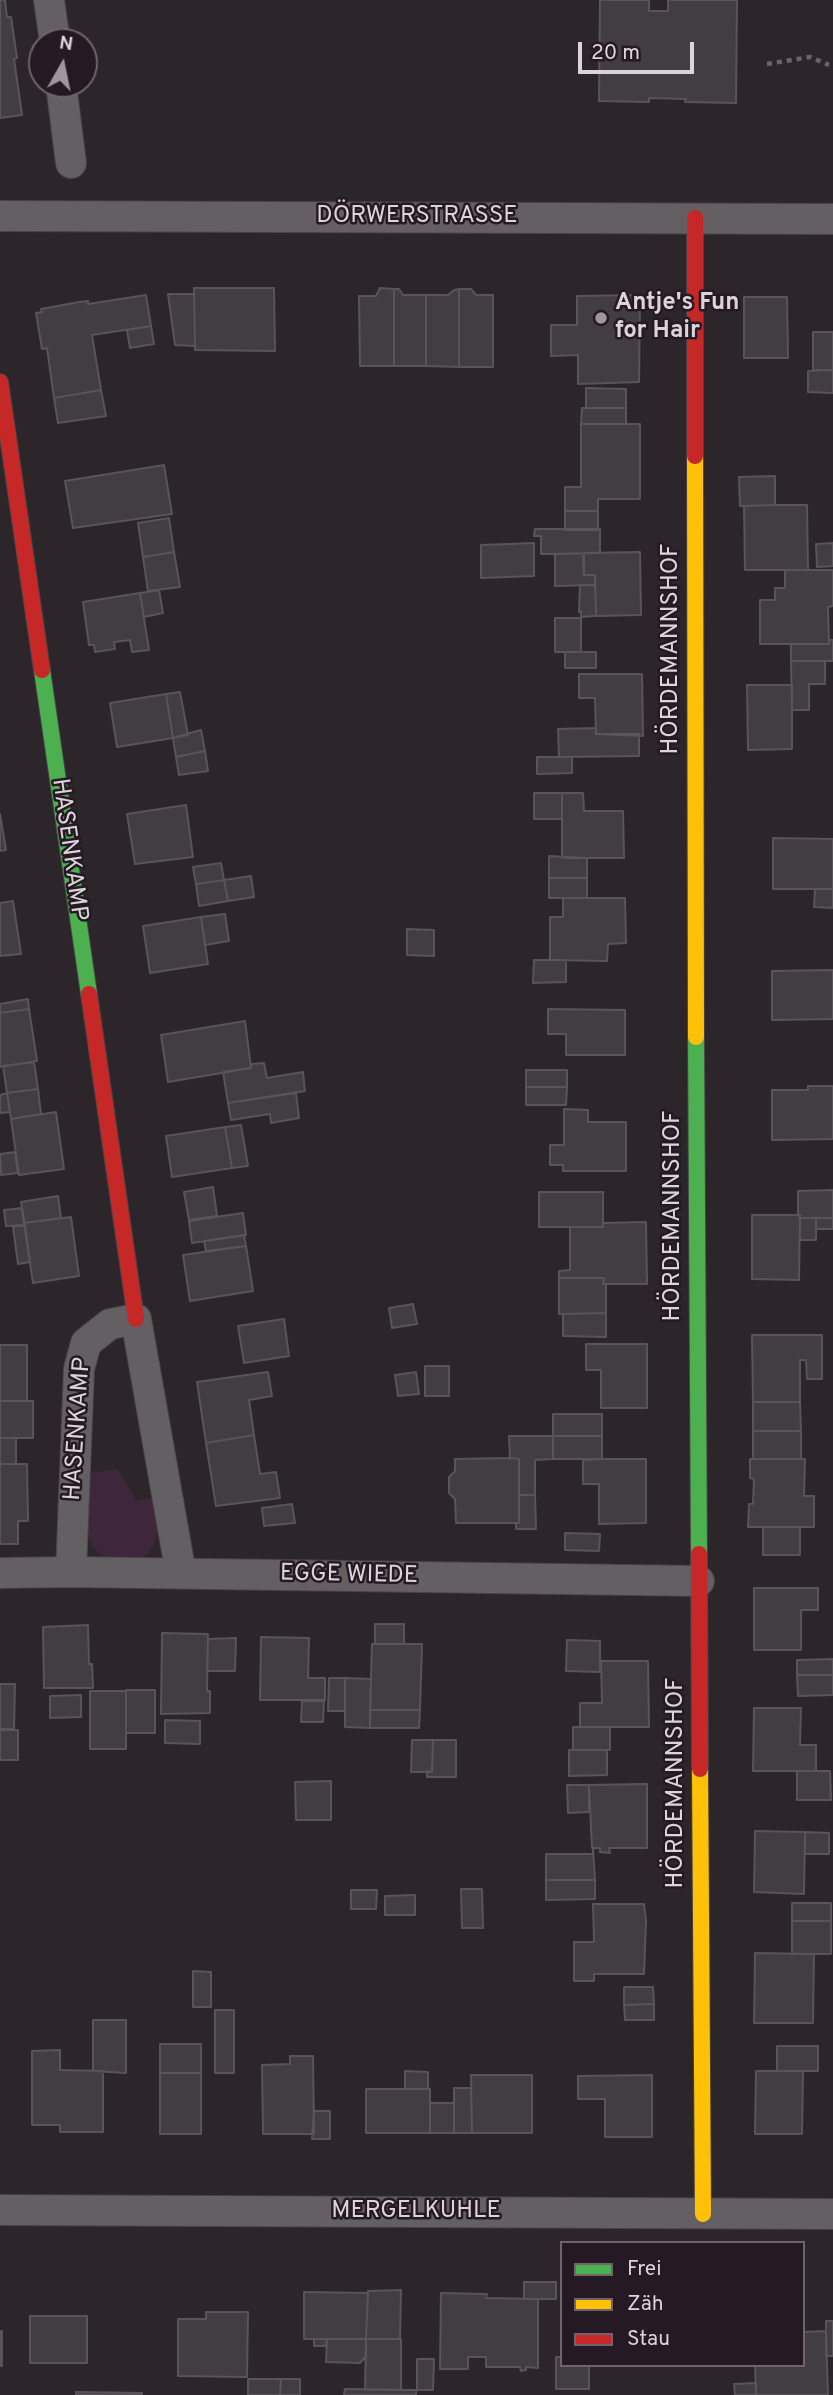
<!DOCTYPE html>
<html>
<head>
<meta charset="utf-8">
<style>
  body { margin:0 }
  #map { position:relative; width:833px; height:2395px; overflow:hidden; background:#2c262b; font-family:Overpass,sans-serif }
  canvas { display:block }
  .legend { position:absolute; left:560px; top:2241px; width:245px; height:126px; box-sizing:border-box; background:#251a23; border:2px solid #6e646c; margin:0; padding:9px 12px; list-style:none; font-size:21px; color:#dcd4da }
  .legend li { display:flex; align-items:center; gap:14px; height:35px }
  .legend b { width:35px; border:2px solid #6e646c }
  .north { position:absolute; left:28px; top:28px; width:70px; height:70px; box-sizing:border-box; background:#251a23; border:2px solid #6e646c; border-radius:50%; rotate:9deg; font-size:19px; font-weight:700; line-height:28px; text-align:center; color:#dcd4da }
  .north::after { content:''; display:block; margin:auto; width:24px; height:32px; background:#9e979d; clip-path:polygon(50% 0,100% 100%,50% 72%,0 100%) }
  .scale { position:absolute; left:578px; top:42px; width:116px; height:32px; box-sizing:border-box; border:4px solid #dcd4da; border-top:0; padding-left:9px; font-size:21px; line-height:24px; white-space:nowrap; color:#dcd4da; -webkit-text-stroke:5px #251a23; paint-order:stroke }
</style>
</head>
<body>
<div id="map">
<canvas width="833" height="2395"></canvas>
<ul class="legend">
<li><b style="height:9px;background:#4caf50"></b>Frei</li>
<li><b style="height:9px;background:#ffc107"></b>Zäh</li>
<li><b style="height:9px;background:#c62828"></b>Stau</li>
</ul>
<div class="north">N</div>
<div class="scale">20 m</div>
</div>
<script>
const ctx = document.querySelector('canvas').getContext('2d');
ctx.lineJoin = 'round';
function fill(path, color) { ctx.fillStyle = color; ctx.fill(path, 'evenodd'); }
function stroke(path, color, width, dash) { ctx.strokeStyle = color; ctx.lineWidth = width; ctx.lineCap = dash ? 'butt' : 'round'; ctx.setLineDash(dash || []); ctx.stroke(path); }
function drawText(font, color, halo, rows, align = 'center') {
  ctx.font = font + ' Overpass,sans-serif'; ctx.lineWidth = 5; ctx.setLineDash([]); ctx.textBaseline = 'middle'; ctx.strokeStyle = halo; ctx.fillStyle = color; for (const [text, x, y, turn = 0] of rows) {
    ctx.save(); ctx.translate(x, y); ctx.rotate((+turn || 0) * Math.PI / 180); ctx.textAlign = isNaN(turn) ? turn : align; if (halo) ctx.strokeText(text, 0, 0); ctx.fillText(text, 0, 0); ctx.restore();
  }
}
fill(new Path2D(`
  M118,1469l18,31 18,-2c3,25 9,44 -13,62l-36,-2 -13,-12 -6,-20 2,-53z`), '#3e273b');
const building = new Path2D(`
  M0,0h5l2,17h4l6,41 -3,1 8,56 -22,3z
  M600,0h49v11h19v-11h69l-1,103 -51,-1 1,-3 -37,-1v4l-50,-1z
  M194,288h80l1,63 -80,-1z
  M380,288l14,1v77h-34l-1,-70h17z
  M394,289h5l4,6h23v71h-32z
  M459,289h12l5,6h17v72h-34z
  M459,289v78l-33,-1v-71h22l6,-5z
  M168,294h26l1,52 -20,-1z
  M146,295l5,31 -59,9 9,55 -47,8 -7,-50 -5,1 -6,-36 6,-1 -1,-3 38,-7 9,-1v3z
  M640,295l-1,87 -61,2v-29l-27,1v-31h26v-29z
  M744,297h43l1,61h-44z
  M151,326l3,18 -24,4 -3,-18z
  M813,332h20v38h-20z
  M833,370v23l-25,-1v-21z
  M586,388l40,1v19h-40z
  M101,390l5,26 -48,7 -4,-25z
  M582,408h44v16h-45z
  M581,424h59v75h-42v12h-33v-24h16z
  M164,465l8,49 -99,14 -8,-47z
  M775,476v29l-35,1 -1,-29z
  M775,505h32l1,65h-63l-1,-64z
  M565,511h33v19h-33z
  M169,518l5,34 -31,5 -5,-34z
  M535,529h65v24l-59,1v-18h-7z
  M534,543v33l-53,2v-33z
  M833,543v23l-16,1 -1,-23z
  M174,552l6,35 -32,4 -5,-34z
  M640,552l1,63 -45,1 -1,-41h-11v-22z
  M555,554h28l1,21h11v10l-40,1z
  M785,570h48v36l-5,1 1,37h-69v-44h15v-12h10z
  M580,585h15l1,31 -15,1v-6l-2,1z
  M159,590l4,23 -19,4 -4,-24z
  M140,593l9,57 -17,2 -2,-12 -16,2 1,7 -20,3 -1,-7h-5l-6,-43z
  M555,618h26v34h-26z
  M829,640h4v21h-42v-17h38z
  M565,652h31v16h-31z
  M791,661h34v23h-16v26h-17z
  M579,674h63l1,62 -47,-2 -1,-36h-16z
  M747,685h45v64l-44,1z
  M180,692l8,43 -15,3 -7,-44z
  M166,694l7,44 -56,9 -7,-44z
  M596,728v6h43v22l-80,1 -1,-28z
  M201,730l4,21 -29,6 -3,-19z
  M205,751l3,20 -29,4 -3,-18z
  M537,757h35v16l-35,1z
  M534,793h28v26h-28z
  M562,793h21l1,18h39l1,47h-62z
  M186,805l7,52 -58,7 -8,-50z
  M0,814l6,36 -6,1z
  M773,838l60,1v50h-60z
  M549,856l38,2v20h-38z
  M221,863l3,17 -28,4 -3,-17z
  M251,876l3,21 -26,4 -4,-21z
  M549,878h38v20h-38z
  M224,880l4,21 -29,5 -3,-22z
  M815,889h18v19l-19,-1z
  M563,898h62l1,45 -18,1 -1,17 -57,-1v-43h13z
  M13,901l8,53 -21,2v-53z
  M225,914l4,27 -24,4 -4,-28z
  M201,917l7,47 -58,9 -7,-47z
  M407,929l27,1v26l-27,-1z
  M534,960h32v22l-33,1z
  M833,970v49l-61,1v-49z
  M28,999l1,10 -29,4v-9z
  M29,1009l8,52 -37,6v-54z
  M548,1009l77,1v45h-59v-21h-18z
  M245,1021l6,47 -83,14 -7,-47z
  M34,1062l4,27 -31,4 -4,-27z
  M264,1063l3,15 36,-6 2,19 -77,12 -5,-31 28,-4v-4z
  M526,1070h41v17h-41z
  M808,1086h25v53l-61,1v-50h36z
  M526,1087h41l-1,18h-40z
  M38,1089l3,25 -30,5 -4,-26z
  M7,1093l3,19 -10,1v-18z
  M296,1093l3,25 -28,5 -1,-9 -39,6 -3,-17z
  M564,1109l24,1v12h38v49h-63v-6h-13v-20h14z
  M56,1112l8,57 -45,6 -8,-56z
  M241,1125l7,41 -16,2 -7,-41z
  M225,1127l7,41 -60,9 -6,-41z
  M15,1152l3,21 -17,2 -1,-21z
  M213,1187l4,29 -28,4 -5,-28z
  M833,1190v28h-33l-2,-3v-24z
  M539,1192h64v35h-64z
  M58,1196l3,22 -37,5 -3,-21z
  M22,1208l3,17 -19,1 -2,-16z
  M243,1213l3,22 -54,8 -3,-22z
  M752,1215h48l-1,65 -47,-1z
  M71,1217l8,59 -46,7 -9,-60z
  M800,1218h16v22h-16z
  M816,1218h17v11h-17z
  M646,1222l1,62h-44l1,-6h-45v-7l11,-1v-43h33v-4z
  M25,1225l5,37 -12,2 -5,-37z
  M244,1235l2,11 -40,5 -2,-10z
  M246,1246l7,45 -63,10 -7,-46z
  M559,1278h45l-1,6h3v29l-47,1z
  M413,1304l4,20 -25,4 -3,-20z
  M606,1313v24l-43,-1v-22z
  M284,1319l5,37 -45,7 -6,-37z
  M752,1335h70v44h-15l-1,-19h-6v42h-47z
  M586,1344h61v64h-46v-38h-15z
  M0,1345h27v56h-27z
  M425,1366h24v30h-24z
  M268,1372l4,24 -23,4 5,35 -48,8 -9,-61z
  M416,1372l3,22 -21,2 -3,-21z
  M0,1401h33v37h-33z
  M753,1402h47l1,29h-48z
  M553,1414h49v22h-49z
  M753,1431h48v28h-48z
  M254,1435l6,39 16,-2 4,26 -64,8 -10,-63z
  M509,1436h44v23l-18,1v35h-16v-36l-9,-1z
  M553,1436h49v23h-49z
  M0,1438h16v26h-16z
  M510,1458l9,1v64h-63l-1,-24 -6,-6v-16l6,-6v-12z
  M602,1459h44v64l-47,1v-40h-16v-24z
  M750,1459h55l-1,37h10v31h-66l1,-23h4l1,-25 -4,-1z
  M0,1464h27l1,57h-10v23h-18z
  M519,1495h16l1,34h-20v-6h3z
  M292,1504l3,19 -31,3 -2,-18z
  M763,1527h37v28h-37z
  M565,1533l35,1 -1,17 -34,-1z
  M754,1588h64v22h-17v40h-47z
  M375,1624h29v20h-29z
  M88,1625l1,39h3l1,24h-49l-1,-61z
  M162,1633l46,1 -1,57h3v22l-49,1z
  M261,1637l48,1 -1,40h17v22h-65z
  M236,1638l-1,33h-28l1,-32z
  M567,1640l33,1v31l-34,-1z
  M372,1644h50l-2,66h-50z
  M833,1659v16h-36v-15z
  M601,1661h47l1,66h-69v-24h22z
  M797,1675h36v20l-35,1z
  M329,1678h16v33h-17z
  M345,1678l26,1 -1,49 -25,-1z
  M0,1684h15l-1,45h-14z
  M126,1690h29v43h-29z
  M90,1691h36v58h-36z
  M81,1695v22l-31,1v-22z
  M302,1701h22l-1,21h-22z
  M754,1708h47l-1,37h16v26h-63z
  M370,1710h50l-1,18h-49z
  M165,1720l35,1v23l-35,-1z
  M573,1727h37v23h-37z
  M0,1730h18v30h-18z
  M412,1740h21l-1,32h-21z
  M433,1740h23v37h-29v-6l5,1z
  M569,1750h38v25l-38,1z
  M797,1771h33l1,29h-34z
  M331,1781v39h-35l-1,-38z
  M647,1784v64h-38l1,5 -10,-1v-4h-8l-3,-63z
  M567,1785h22v27l-21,1z
  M755,1831l50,1 -1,62 -50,-2z
  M805,1832l24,1v21h-24z
  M593,1848l2,32h-49v-26h47z
  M546,1880h49v19l-49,1z
  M461,1889h21l1,39h-21z
  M351,1890h26l-1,19h-25z
  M415,1895v20h-30v-19z
  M792,1903h39v18h-39z
  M593,1904h51l2,17 -2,53h-50v7h-20v-39h20z
  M792,1921h39v33h-39z
  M755,1953l59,1 -1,69h-59z
  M193,1971l18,1v35h-18z
  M624,1987h29l1,17 -30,1z
  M654,2004v16h-29l-1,-15z
  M215,2010h19v63h-19z
  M93,2020h33v53l-33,-2z
  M160,2044h41v29h-41z
  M777,2046h41v25h-41z
  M60,2050v20l43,1v61h-43v-7h-28v-74z
  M290,2056h23l1,78h-51l-1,-69 28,-1z
  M405,2071l23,1v17h-23z
  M756,2071h47l-1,63h-47z
  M160,2073h41v61h-41z
  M471,2075h61v58h-60z
  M652,2075v62h-47v-38h-27v-23z
  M454,2088h17l1,45h-18z
  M366,2089h64v44h-64z
  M430,2103h24v30h-24z
  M314,2111h16v28h-18z
  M524,2282h32v17h-32z
  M401,2290l-1,49h-34l2,-48z
  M304,2292l64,1 -2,46h-62z
  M441,2293l46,1 -1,4 52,1v69l-12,-1v3l-5,1 -1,-4h-34v-10h-18v12h-28z
  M206,2312h42l-1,65 -69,-1v-57h28z
  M30,2316h57v47h-57z
  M826,2321h7v35h-7z
  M0,2331h2v35h-2z
  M826,2331l2,64h-72l-1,-30h48v-33z
  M314,2339h13l-1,7h-12z
  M327,2339h39v17l-6,7 -34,-1z
  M366,2339h35v51h-36z
  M556,2357h6v8h27v24h-33z
  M417,2359h17l-1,31h-16z
  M248,2379h33l-1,16h-32z
  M281,2379h19v16h-20z
  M756,2383v12h-21l-1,-11z
  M345,2389l71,1v5h-72z
  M76,2392l66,1v2h-66z`);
fill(building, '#423d41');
stroke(building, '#595459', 2);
const street = new Path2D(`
  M49,0l6,42
  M61,84l10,79
  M0,216l833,3
  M71,1572l8,-203 7,-26 24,-19 26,-5 45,255
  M0,1573l71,-1 628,9
  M0,2210l833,4`);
const fast = new Path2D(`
  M42,670l47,324
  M696,1037l3,517`);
const slow = new Path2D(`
  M695,456l1,581
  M700,1769l3,445`);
const jam = new Path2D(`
  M695,218v238
  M0,382l42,288
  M89,994l47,325
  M699,1554l1,215`);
stroke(street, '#484347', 32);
stroke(fast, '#484347', 18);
stroke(slow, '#484347', 18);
stroke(jam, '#484347', 18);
stroke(new Path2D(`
  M767,64l43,-7 19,8`), '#6a6569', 4.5, [5, 5]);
stroke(street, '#635f63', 30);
stroke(fast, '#4caf50', 16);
stroke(slow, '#ffc107', 16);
stroke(jam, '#c62828', 16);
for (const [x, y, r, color] of [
  [601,318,7,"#9e979d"]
]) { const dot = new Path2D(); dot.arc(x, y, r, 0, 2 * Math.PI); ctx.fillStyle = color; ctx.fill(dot); stroke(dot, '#251a23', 2.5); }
drawText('24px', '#dcd4da', '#251a23', [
  ["DÖRWERSTRASSE",417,217],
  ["HÖRDEMANNSHOF",672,649,-90],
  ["HASENKAMP",68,850,82],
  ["HÖRDEMANNSHOF",674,1216,-90],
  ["HASENKAMP",79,1429,-86],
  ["EGGE WIEDE",349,1576,1],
  ["HÖRDEMANNSHOF",677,1783,-90],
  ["MERGELKUHLE",416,2212]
]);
drawText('bold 24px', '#dcd4da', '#251a23', [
  ["Antje's Fun",615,304],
  ["for Hair",615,332]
], 'left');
</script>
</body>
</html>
